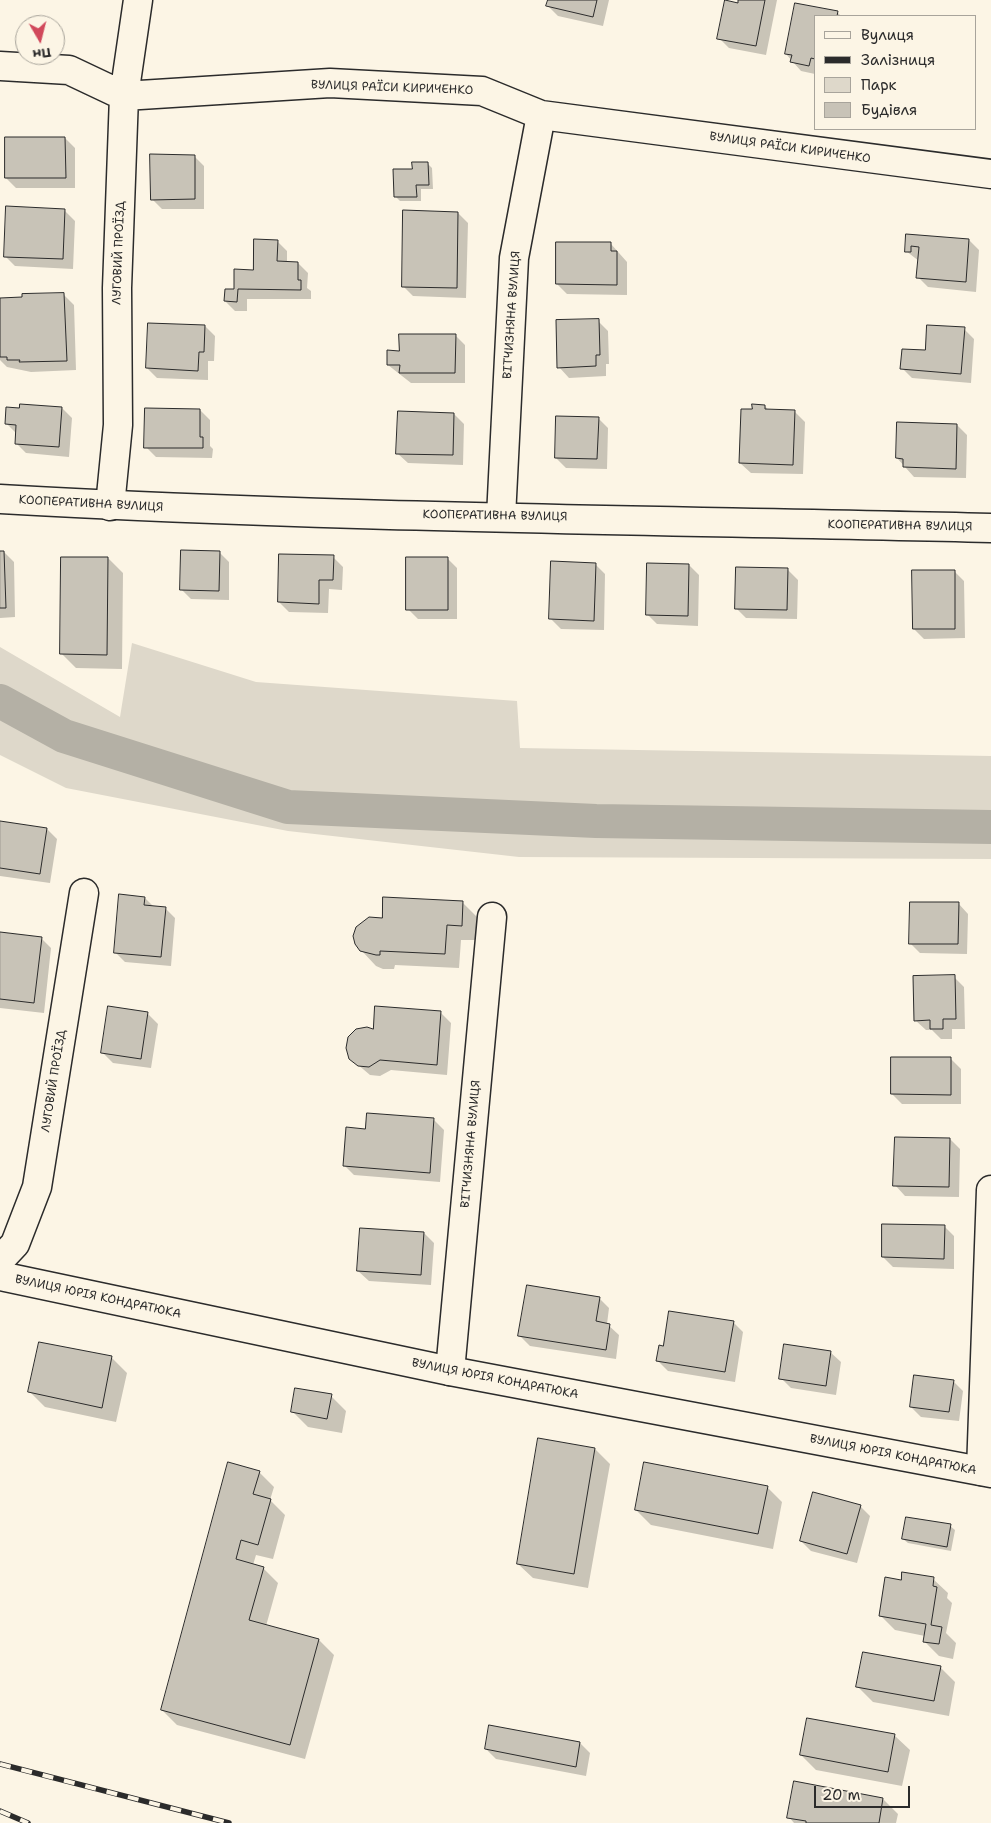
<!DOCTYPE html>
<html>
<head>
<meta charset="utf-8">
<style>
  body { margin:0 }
  #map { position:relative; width:991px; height:1823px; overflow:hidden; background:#fcf5e5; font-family:"Shantell Sans",sans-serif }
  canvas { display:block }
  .legend { position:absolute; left:814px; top:15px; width:162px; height:115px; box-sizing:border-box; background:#fcf5e5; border:1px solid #a8a49b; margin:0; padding:6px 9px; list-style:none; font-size:15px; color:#2b2b2b }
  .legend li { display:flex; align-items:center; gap:10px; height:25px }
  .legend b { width:25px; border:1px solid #a8a49b }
  .north { position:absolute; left:15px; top:15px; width:50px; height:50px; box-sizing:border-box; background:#fcf5e5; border:1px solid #a8a49b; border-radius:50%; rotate:172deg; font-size:14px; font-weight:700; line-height:20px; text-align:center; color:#2b2b2b }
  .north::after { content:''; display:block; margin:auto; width:18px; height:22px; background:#d1495b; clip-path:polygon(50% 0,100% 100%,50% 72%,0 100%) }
  .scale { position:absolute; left:814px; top:1786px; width:96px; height:22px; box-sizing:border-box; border:2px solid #2b2b2b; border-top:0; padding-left:6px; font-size:15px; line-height:18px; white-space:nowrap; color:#2b2b2b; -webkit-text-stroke:4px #fcf5e5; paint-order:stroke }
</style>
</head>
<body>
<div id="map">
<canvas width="991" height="1823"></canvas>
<ul class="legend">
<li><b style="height:6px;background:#fcf5e5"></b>Вулиця</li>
<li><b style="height:6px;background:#2b2b2b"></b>Залізниця</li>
<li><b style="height:14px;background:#ded8ca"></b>Парк</li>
<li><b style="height:14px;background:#c8c3b7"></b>Будівля</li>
</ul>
<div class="north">Пн</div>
<div class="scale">20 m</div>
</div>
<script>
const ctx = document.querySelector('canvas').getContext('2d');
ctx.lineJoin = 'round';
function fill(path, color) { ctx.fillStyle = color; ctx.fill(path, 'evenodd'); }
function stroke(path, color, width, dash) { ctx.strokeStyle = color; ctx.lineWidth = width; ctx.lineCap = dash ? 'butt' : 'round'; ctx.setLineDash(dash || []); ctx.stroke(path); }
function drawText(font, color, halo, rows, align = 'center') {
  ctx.font = font + ' "Shantell Sans",sans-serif'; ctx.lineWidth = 4; ctx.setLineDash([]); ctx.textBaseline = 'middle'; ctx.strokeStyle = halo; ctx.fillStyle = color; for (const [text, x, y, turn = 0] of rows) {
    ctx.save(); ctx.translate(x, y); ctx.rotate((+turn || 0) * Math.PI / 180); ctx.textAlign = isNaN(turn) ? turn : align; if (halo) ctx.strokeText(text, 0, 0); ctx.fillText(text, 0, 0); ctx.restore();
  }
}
fill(new Path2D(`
  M132,643l124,39 261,19 3,47 471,8v103l-472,-2 -231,-26 -222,-43 -66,-33v-108l120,70z`), '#ded8ca');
fill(new Path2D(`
  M549,0h60l-6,26 -45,-10 -10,-10z
  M740,0h37l-11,55 -37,-7 -10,-10z
  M796,5l41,7 4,4h-26v58l-14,-3 -15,-17z
  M65,138l10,10v40h-59l-10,-10z
  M194,156l10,10v43h-42l-10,-10z
  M427,163l5,5 1,21h-12v12h-21l-5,-5 19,-26z
  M65,211l10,10 -2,48 -58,-3 -10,-10z
  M458,213l10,10 -2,75 -53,-2 -10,-10z
  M907,235l62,5 10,10 -3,42 -48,-5 -10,-10 1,-16 -13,-10z
  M277,241l10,10v12h11l10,10 -1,15 4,3v8h-64v12h-12l-10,-10 29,-30z
  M611,244l16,18v33l-60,-1 -10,-10z
  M64,295l10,10 2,65 -45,2 -24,-5 -7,-7v-61z
  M598,321l10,10 1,33h-3v12l-37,2 -10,-11z
  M205,326l10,10 -1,25h-6v19l-51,-2 -10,-10z
  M964,329l10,10 -3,44 -59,-5 -10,-10z
  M455,335l10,10v38h-54l-23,-18z
  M21,405l41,3 10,10 -3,39 -43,-4 -10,-10v-10l-10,-10 14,-13z
  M765,406l4,5 26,1 10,10 -2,52 -52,-1 -11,-10 14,-53z
  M200,410l10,10v26l3,3 -1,9 -56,-1 -10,-10z
  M454,414l10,10 -1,41 -55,-2 -11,-10z
  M598,418l10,10 -1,41 -41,-1 -10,-10z
  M957,425l10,10 -1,43 -52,-1 -17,-19z
  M0,552h4l10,10 1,55 -15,1z
  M219,552l10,10v38l-38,-1 -10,-10z
  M333,557l10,10 -1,23 -13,-1 -1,24 -39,-1 -10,-10z
  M108,558l15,15 -1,96 -46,-1 -15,-15z
  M447,558l10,10v51h-39l-10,-10z
  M595,564l10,10 -1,56 -43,-1 -10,-10z
  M689,565l10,10 -1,51 -41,-2 -10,-10z
  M788,570l10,10 -1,39 -51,-1 -10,-10z
  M954,571l10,10 1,57 -41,1 -10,-10z
  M0,822l47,7 10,10 -7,44 -50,-7z
  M145,898l9,9 11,1 10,10 -4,48 -46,-4 -10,-10z
  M462,902l15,15 -1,23h-15l-2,28 -64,-3 -1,4h-11l-7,-3 -15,-16 -4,-22 13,-9h13z
  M958,903l10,11 -1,40 -47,-1 -10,-10z
  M0,933l41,5 10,10 -7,65 -44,-5z
  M954,977l10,10 1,42h-13v10h-11l-9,-9h-6l-11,-10z
  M441,1013l10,10 -4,52 -56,-5 -11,6 -10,-1 -20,-17 24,-27z
  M148,1014l10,10 -7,44 -38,-5 -10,-10z
  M951,1059l10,10v35h-59l-10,-10z
  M434,1120l10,10 -4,52 -86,-7 -10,-10 23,-35z
  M950,1139l10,10 -1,48 -54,-1 -10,-11z
  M944,1226l10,10v33l-61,-2 -10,-10z
  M424,1233l10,10 -3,42 -62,-4 -11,-10z
  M599,1298l10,10 -2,16 12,11 -3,24 -86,-13 -10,-10z
  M733,1322l10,10 -8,50 -67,-11 -10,-10 6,-14z
  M830,1352l11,10 -5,33 -45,-7 -10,-10z
  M112,1358l15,15 -11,49 -71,-15 -15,-15z
  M953,1381l10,10 -4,30 -38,-4 -10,-10z
  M331,1396l15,15 -4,22 -34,-6 -15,-15z
  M595,1449l15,15 -22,124 -55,-10 -15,-14z
  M259,1472l15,15 -4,13 15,15 -12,44 -17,-4 -3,10 10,3 15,15 -12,43 53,14 15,15 -29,104 -128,-34 -15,-15z
  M767,1487l15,15 -9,47 -122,-24 -15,-15z
  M860,1506l10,10 -13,47 -46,-12 -10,-10z
  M950,1526l5,4 -4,21 -43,-8 -5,-4z
  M933,1579l15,14 -1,5 5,5 -6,30 10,10 -3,16 -14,-3 -15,-15 1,-5 -30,-6 -15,-15 22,-34z
  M940,1667l15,15 -6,34 -76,-14 -15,-15z
  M490,1726l90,17 10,10 -4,23 -90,-17 -10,-10z
  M895,1736l15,14 -8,36 -86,-16 -15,-15z
  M883,1799l15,15 -2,9h-102l-5,-6z`), '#0003');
stroke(new Path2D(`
  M0,701l64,35 224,71 308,14 395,6`), '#b4b0a5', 34);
const building = new Path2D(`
  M548,0h49l-4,17 -47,-11z
  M725,0l13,3v-3h27l-9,46 -39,-7z
  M795,3l43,8 -1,5h-22v43l-4,-1 -2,8 -19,-4 2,-7 -7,-1z
  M5,137h60l1,41h-61z
  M150,154l45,1v44l-44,1z
  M412,162h16l1,23h-13l1,12h-23l-1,-28h19z
  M6,206l59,3 -2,50 -59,-2z
  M403,210l55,2 -1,76 -55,-1z
  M906,234l63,5 -3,43 -50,-4 3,-31 -8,-1v6h-6z
  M254,239l24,1 -1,21 21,1v18h3v10l-63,-1 -1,13 -13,-1 1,-12h9v-20l19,1z
  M556,242h55v9h6v34l-61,-1z
  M64,293l3,68 -48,1 1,-2h-13v-3h-7v-59l22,-1v-3z
  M599,319l1,36h-4v11l-39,2 -1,-48z
  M148,323l57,2 -1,27h-5l-1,19 -52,-3z
  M927,325l38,2 -4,47 -61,-5 2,-20 23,1z
  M399,334h57l-1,39h-56l1,-8h-13v-15l12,1z
  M20,404l42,3 -3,40 -44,-3 1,-19 -11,-1 1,-17 13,1z
  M752,404l13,1v4l30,1 -2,55 -54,-2 2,-54h11z
  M145,408l55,1v28h3v11h-59z
  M398,411l56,2 -1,42 -57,-1z
  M556,416l43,1 -2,42 -42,-1z
  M897,422l60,2 -1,45 -53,-2v-8l-7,-1z
  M181,550l39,1 -1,40 -39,-1z
  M0,551h4l2,57h-6z
  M279,554l55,1 -1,25h-14v24l-41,-2z
  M61,557h47l-1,98 -47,-1z
  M406,557h42v53h-42z
  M551,561l45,2 -2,58 -45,-2z
  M647,563l42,1 -1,52 -42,-1z
  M736,567l52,1 -1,42 -52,-1z
  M912,570h43v59h-42z
  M0,821l47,7 -7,46 -40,-6z
  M119,894l26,3 -1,8 22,2 -5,50 -47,-4z
  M383,897l80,4 -1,25 -15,-1 -2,29 -65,-3v4h-4l-16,-4 -5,-7 -2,-8 3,-9 13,-10 13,1z
  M910,902h49l-1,42h-49z
  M0,932l42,5 -8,66 -34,-4z
  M955,975l1,44h-13v10h-13v-9l-16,1 -1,-45z
  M108,1006l40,6 -7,47 -40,-6z
  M375,1006l66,5 -4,54 -57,-5 -11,7 -11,-1 -9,-7 -3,-11 2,-11 8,-8 11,-2 6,2z
  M891,1057h60v38l-60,-1z
  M367,1113l67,5 -4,55 -87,-7 3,-39 19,2z
  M895,1137l55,1 -1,49 -56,-1z
  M882,1224l63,1 -1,34 -62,-2z
  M360,1228l64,4 -3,43 -64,-4z
  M527,1285l73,12 -4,24 14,3 -4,26 -88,-14z
  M669,1311l65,10 -9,51 -69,-11 3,-16 4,1z
  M39,1342l73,14 -10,52 -74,-16z
  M784,1344l47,7 -5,35 -47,-7z
  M914,1375l40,5 -5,32 -39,-5z
  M295,1388l37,6 -5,25 -36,-7z
  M538,1438l57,10 -21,126 -57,-10z
  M228,1462l32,9 -7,23 18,5 -13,46 -17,-5 -5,19 28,8 -15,53 70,19 -29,106 -129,-35z
  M644,1462l124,24 -10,48 -123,-24z
  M813,1492l48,13 -14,49 -47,-13z
  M906,1517l45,7 -4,23 -45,-8z
  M902,1572l32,5 -1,9 4,1 -6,38 11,2 -3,17 -16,-2 3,-18 -47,-8 6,-39 16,3z
  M863,1652l78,14 -7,35 -78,-14z
  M807,1718l88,16 -7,38 -88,-17z
  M489,1725l91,17 -4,25 -91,-18z
  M794,1781l89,17 -4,25h-73v-2l-19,-3z`);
fill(building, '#c8c3b7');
stroke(building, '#2b2b2b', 1);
const minor = new Path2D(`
  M0,66l69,4 55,26 206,-13 152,8 59,24 450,59
  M110,506l8,-81 -1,-137 7,-192 14,-96
  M501,517l13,-259 27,-143
  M0,1260l15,-16 22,-57 47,-294
  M450,1371l42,-454
  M981,1471l10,-281`);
const tertiary = new Path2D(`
  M0,499c330,19 661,21 991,29
  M0,1276l450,95 541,102`);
stroke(minor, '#2b2b2b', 31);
stroke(tertiary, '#2b2b2b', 31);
stroke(minor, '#fcf5e5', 28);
stroke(tertiary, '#fcf5e5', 28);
const rail = new Path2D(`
  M0,1764l229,59
  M0,1811l28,12`);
stroke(rail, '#2b2b2b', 5.5);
stroke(rail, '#fcf5e5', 4, [11]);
drawText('12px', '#2b2b2b', '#fcf5e5', [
  ["ВУЛИЦЯ РАЇСИ КИРИЧЕНКО",392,88,2],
  ["ВУЛИЦЯ РАЇСИ КИРИЧЕНКО",790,148,8],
  ["ЛУГОВИЙ ПРОЇЗД",119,253,-88],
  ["ВІТЧИЗНЯНА ВУЛИЦЯ",512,315,-86],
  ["КООПЕРАТИВНА ВУЛИЦЯ",91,504,3],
  ["КООПЕРАТИВНА ВУЛИЦЯ",495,516,1],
  ["КООПЕРАТИВНА ВУЛИЦЯ",900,526,1],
  ["ЛУГОВИЙ ПРОЇЗД",54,1081,-81],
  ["ВІТЧИЗНЯНА ВУЛИЦЯ",471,1144,-85],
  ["ВУЛИЦЯ ЮРІЯ КОНДРАТЮКА",98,1297,12],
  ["ВУЛИЦЯ ЮРІЯ КОНДРАТЮКА",495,1379,11],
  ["ВУЛИЦЯ ЮРІЯ КОНДРАТЮКА",893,1455,11]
]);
</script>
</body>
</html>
